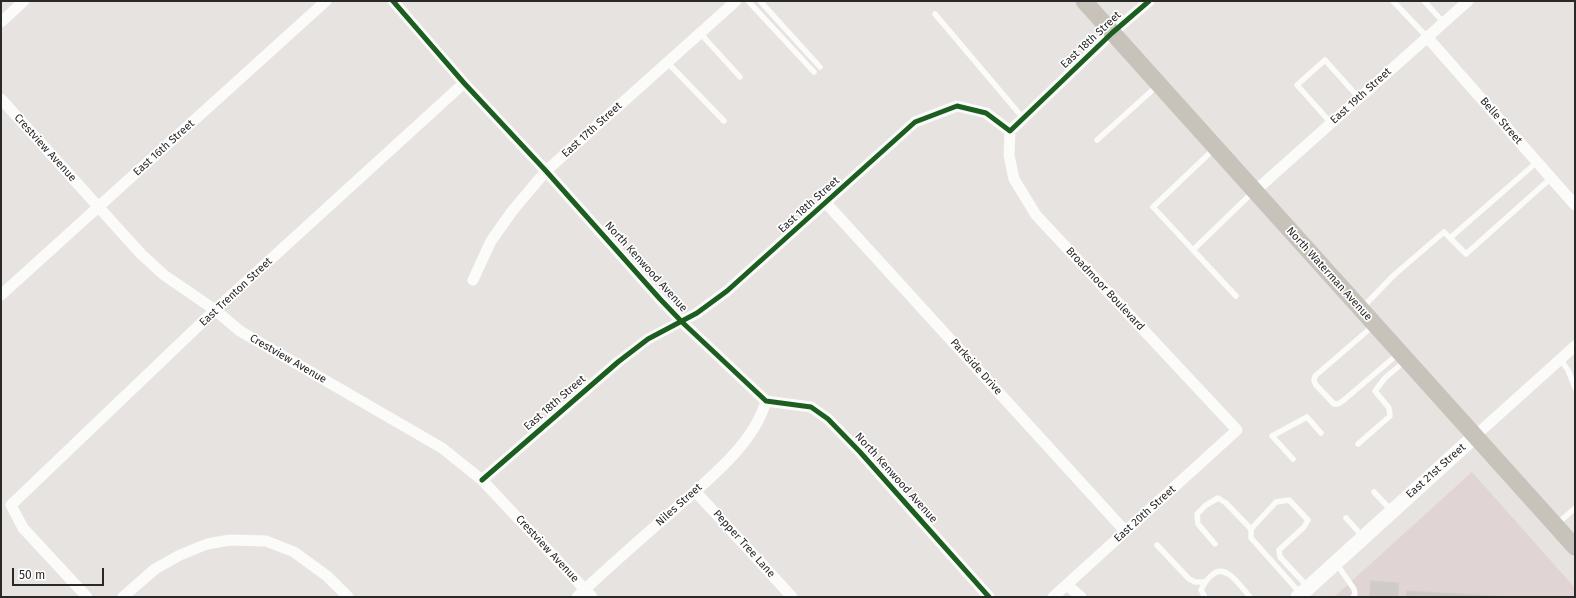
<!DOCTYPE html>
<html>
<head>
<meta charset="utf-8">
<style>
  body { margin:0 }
  #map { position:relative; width:1576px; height:598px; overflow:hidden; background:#e7e3e0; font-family:"Fira Sans",sans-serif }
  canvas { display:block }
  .frame { position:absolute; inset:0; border:2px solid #292929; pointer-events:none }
  .scale { position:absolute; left:12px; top:568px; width:92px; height:18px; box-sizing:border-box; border:2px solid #292929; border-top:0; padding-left:5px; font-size:12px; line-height:14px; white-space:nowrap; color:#292929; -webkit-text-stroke:3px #fff; paint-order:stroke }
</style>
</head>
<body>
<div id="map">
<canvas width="1576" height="598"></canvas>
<div class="frame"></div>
<div class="scale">50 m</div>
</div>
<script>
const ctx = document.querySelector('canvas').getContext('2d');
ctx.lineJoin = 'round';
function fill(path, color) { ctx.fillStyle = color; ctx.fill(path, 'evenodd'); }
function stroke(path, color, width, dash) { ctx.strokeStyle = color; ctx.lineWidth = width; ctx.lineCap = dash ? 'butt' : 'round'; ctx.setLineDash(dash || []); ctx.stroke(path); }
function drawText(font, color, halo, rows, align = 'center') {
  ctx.font = font + ' "Fira Sans",sans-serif'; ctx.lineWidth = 3.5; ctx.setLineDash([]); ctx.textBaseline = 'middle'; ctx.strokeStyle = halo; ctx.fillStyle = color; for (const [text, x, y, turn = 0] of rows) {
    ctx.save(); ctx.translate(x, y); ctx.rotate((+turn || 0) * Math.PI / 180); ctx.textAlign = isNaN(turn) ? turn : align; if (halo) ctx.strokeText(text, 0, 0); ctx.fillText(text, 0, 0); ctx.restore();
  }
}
fill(new Path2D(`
  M1472,472l103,116v9h-241z`), '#e0d4d4');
const building = new Path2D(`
  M1371,581l28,2 -1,14h-28z
  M1407,591l105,6h-105z`);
fill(building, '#cecbc9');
stroke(building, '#d2cfcc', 1);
stroke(new Path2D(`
  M748,1l66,71
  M760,1l60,66
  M1393,1l34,36
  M1424,1l20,22
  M935,14l88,104
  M700,33l40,44
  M667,62l57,59
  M1331,123l-34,-38 28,-25 34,38
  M1097,140l60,-54
  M1450,238l87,-76
  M1193,250l-40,-43 62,-59
  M1236,296l-43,-46 60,-58
  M1362,308l32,-33 50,-43 22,22 85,-76
  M1373,326l-58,50 -1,5 2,4 18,19h4l6,-4 55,-47
  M1560,359l8,11 7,18
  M1358,444l32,-28 -1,-8 -14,-17 10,-13 20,-17
  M1293,459l-21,-23 35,-19 14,16
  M1374,492l18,19
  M1346,518l17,19
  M1557,524l18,-16
  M1215,544l-17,-20 -1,-10 9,-9 12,-7 8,5 25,26
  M1157,545l32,34 6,3h9
  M1336,563l18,26 1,5 -2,3
  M1301,594l-50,-56v-9l25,-27 13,-2 19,20 -4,7 -25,23 1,7 28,30
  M1205,597l-4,-7c3,-7 5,-10 11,-15 14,-13 29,12 38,22`), '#fbfbfa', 5.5);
stroke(new Path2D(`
  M393,1l71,82 82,88 114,128 22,23 84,79 45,6 17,12 32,33 129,145
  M1,22l23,-21
  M1427,37l148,168
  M1,99l140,155 23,21 51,35 25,21 202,117 40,32 110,117
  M1010,131l-1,24 5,24 22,36 201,215 -184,167
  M1255,191l213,-190
  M826,203l299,328
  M473,280l18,-39 22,-31 33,-39 190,-170
  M1,295l325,-294
  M1475,436l100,-90
  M482,480l136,-118 30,-23 49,-26 30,-22 188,-169 42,-16 29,7 24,18 102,-98 37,-32
  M695,491l97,106
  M1067,585l14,12
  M87,597l-64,-69 -12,-23 204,-195 249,-227
  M123,597l32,-28 25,-14 27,-11 23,-4 36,1 28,11 33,24 21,21
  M577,597c31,-30 65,-59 98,-88 33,-29 79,-65 91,-108`), '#fbfbfa', 11);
stroke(new Path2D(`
  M1298,597l177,-161`), '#fbfbfa', 15);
stroke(new Path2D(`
  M1084,1l491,546`), '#c7c3ba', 17);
stroke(new Path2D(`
  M393,1l71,82 82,88 114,128 22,23 84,79 45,6 17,12 32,33 129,145
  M482,480l136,-118 30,-23 49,-26 30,-22 188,-169 42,-16 29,7 24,18 102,-98 37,-32`), '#1b5e20', 5);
drawText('11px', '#292929', '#fff', [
  ["East 18th Street",1091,40,-43],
  ["East 19th Street",1361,96,-42],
  ["Belle Street",1501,121,49],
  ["East 17th Street",592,130,-42],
  ["Crestview Avenue",45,148,48],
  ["East 16th Street",164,148,-42],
  ["East 18th Street",809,205,-42],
  ["North Kenwood Avenue",646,267,48],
  ["North Waterman Avenue",1329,274,48],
  ["Broadmoor Boulevard",1105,289,47],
  ["East Trenton Street",236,292,-43],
  ["Crestview Avenue",288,359,30],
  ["Parkside Drive",976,367,48],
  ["East 18th Street",555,403,-41],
  ["East 21st Street",1436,471,-42],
  ["North Kenwood Avenue",896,478,48],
  ["Niles Street",679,505,-42],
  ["East 20th Street",1145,514,-42],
  ["Pepper Tree Lane",744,544,48],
  ["Crestview Avenue",547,549,47]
]);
</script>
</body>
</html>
